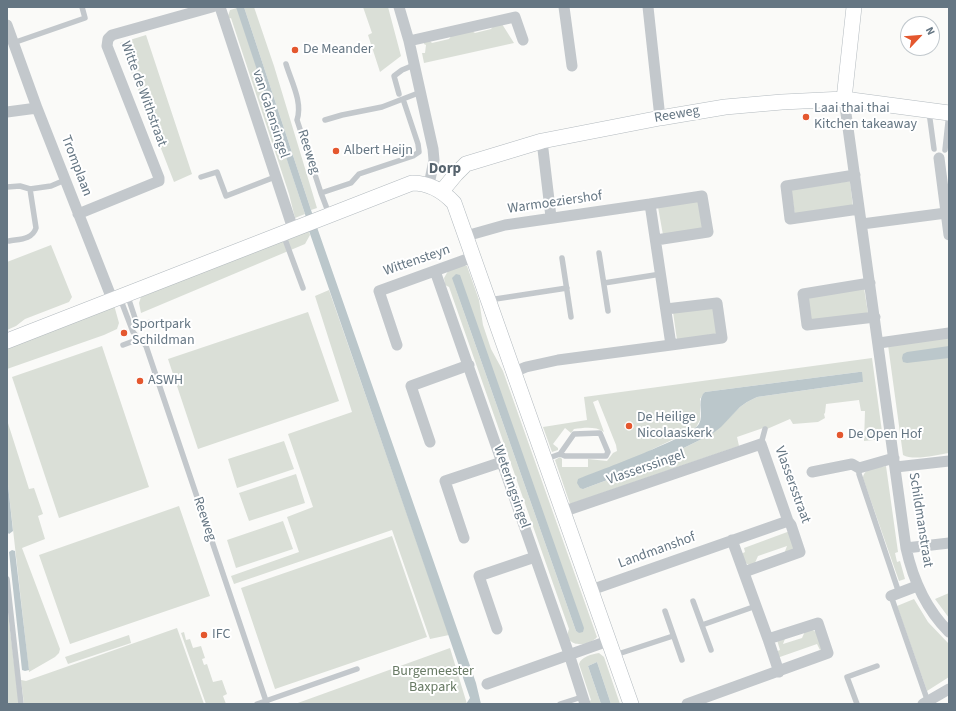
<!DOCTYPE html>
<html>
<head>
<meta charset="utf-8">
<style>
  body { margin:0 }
  #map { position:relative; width:956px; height:711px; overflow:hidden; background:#fafaf8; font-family:"Source Sans 3",sans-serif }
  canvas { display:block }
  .frame { position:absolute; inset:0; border:8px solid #657683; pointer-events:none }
  .north { position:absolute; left:900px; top:16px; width:40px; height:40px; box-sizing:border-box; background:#fff; border:1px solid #c1c8cd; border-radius:50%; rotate:64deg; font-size:11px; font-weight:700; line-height:16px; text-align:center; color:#657683 }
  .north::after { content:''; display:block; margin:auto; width:14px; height:18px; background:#e4572e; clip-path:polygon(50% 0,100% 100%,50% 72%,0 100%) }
</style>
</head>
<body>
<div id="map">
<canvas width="956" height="711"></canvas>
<div class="frame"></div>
<div class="north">N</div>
</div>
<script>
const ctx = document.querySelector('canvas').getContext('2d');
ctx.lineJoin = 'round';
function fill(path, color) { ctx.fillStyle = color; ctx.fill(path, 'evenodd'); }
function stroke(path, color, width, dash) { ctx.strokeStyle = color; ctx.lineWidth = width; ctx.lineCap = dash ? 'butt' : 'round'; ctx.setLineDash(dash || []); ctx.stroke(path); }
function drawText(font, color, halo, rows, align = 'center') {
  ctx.font = font + ' "Source Sans 3",sans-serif'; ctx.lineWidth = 4; ctx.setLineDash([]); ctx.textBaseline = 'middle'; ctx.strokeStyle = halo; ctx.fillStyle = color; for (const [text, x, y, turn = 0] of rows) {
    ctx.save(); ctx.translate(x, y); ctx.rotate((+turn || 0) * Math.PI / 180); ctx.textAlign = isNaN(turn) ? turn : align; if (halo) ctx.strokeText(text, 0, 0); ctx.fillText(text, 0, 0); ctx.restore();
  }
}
fill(new Path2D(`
  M244,7h10l20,59 43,142 -6,2z
  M363,7h25l13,49 -21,16 -12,-37 4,-2z
  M237,8l68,206 -10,4 -6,-24 -58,-176 -4,1 3,-9z
  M502,24l12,19 -90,20 -2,-10h3l1,-8 -2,-1v-2l5,-2 3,3 17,-4 3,-4 20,-4 3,2 16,-4 3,-4z
  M146,35l46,139 -18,8 -54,-139z
  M850,181l3,26 -58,8 -4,-25z
  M701,201l3,28 -41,6 -5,-28z
  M308,228l2,7 -5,9 -164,69 -2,-10 2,-6z
  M51,245l21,52 -3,5 -44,17 -9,7 -9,4v-68z
  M462,265l5,1 12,34 4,25 8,24 12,22 94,266c-9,11 -35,10 -28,-8l-120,-342 -4,-2 -1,-7 4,-7zM452,278l128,355 -4,-2z
  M864,288l4,25 -58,8 -3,-24z
  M329,290l120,345 -19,4 -38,-109 -158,54 -3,-8 68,-24 -12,-35 26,-10 -25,-73 64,-22 -37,-116z
  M114,305l5,18 -2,6 -13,6 -97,34v-22z
  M716,306l4,27 -43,7 -4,-28z
  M308,312l31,89 -141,48 -30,-90z
  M949,335v118c-12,2 -36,8 -46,2l-15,-110z
  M102,346l47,141 -90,31 -47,-141z
  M872,358l11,81 -19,2 1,-30h-4l-2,-11 -33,4 -1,9 -1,1 1,4 -7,4 -25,2 -3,-5 -23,10 -1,-2 -29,10 2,9 -169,58 -15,-44 5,-3 2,2v8h26v-8l19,2 6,-8 4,-2 -1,-6 -18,-45 -5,2 11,30c-9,-6 -20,-4 -30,-3l-3,4 -6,-5 -12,16 5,4v2l-6,2 -9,-25 44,-7 -3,-23zM859,372l4,10 -106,15 -10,5 -7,5 -13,13 -15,14 -59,29 -70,26 70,-40 42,-20 5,-9v-21l5,-7z
  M7,420l22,69 5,-1 9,26 -5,2 7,23 -23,9 38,101 -1,4 -4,4 -26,15 -22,-196z
  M284,441l10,28 -57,19 -9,-29z
  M886,466l12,86 -3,1 2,9 3,-1 5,18 -6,2 -36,-103c1,-11 15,-10 23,-12z
  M296,474l9,29 -56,18 -10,-28z
  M179,506l31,90 -140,48 -31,-89z
  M283,521l10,28 -57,19 -9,-28z
  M790,531l4,16 -2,4 -8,3 3,-8 -29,10 -4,9c-9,1 -10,-4 -13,-11l4,-2 -1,-4z
  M392,536l35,101 -152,52 -34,-101z
  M949,593v25l-14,-19z
  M914,599l14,23 21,22v33l-22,14 -30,-85z
  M7,604l12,100h-12z
  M177,628l27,76h-180l-3,-24 5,1z
  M806,629l7,1 4,3 5,16 -2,1 -3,-6 -40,14 -2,-6 5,-2 -3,-10 9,-4 -3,8 19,-6z
  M184,632l2,8 4,-1 3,9 8,-2 4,12 -3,1 2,6 3,-1 6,18 9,-2 5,14 -4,2 3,8h-20l-25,-71z
  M129,635l2,8 -63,21 -3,-7z
  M450,648l17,56h-172z
  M599,653l5,4 16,47h-9l-14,-42 -9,4 13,38h-13v-2l3,-2 -12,-36c2,-7 13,-10 20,-11z`), '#dadfd7');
fill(new Path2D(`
  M236,7h8l67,203 165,473 5,21h-15l4,-6 -162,-470 -3,-14z
  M456,274l4,1 124,353 -1,4 -4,1 -3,-2 -124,-353z
  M949,346v12l-42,5 -4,-1 -1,-4 1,-4 4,-2z
  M859,372h3l1,10 -106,15 -10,5 -7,5 -19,20 -9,7 -59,29 -70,26 -3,-1 -3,-5 1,-4c20,-8 113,-42 121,-55 5,-9 -2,-21 4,-30l2,-2z
  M7,476l6,55 -4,3 -2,-2z
  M12,550l3,1 14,119 -4,1 -3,-1 -13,-118z
  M597,662l14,42h-10l-13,-38z`), '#bbc7cb');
const secondary = new Path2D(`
  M844,99l10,-92
  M442,191l14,-17 10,-10 43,-13 33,-10 118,-23 65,-11 57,-5 62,-3 105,14
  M7,341l405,-158c17,0 30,7 42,20l177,501`);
stroke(secondary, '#b3babf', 16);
stroke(new Path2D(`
  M13,43l72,-25 -3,-11
  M286,64c5,17 17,38 11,56l24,73
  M399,94l-5,-18 8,-6 12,-5
  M929,112l5,37
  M325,120l17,-5 40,-8 39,-15
  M945,150l4,-37
  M201,177l16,-5 9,24 49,-19
  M7,187l13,-1 10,3 21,-3 14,-6
  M329,214l-8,-21 30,-10 8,-9 54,-18 6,-4 -1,-8 -15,-45
  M283,234l20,54
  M9,241c10,-2 23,-1 27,-13l-6,-39
  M599,253l9,58
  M562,258l9,59
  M604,283l57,-9
  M127,294l10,30 4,1 10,-3
  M120,298l13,34 13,14 121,358
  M489,300l78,-12
  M123,345l16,-6
  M761,444l4,-15
  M546,459l14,-5 14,-20 26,-1 8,19 -2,4h-41l-5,-2
  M859,468v6l40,119
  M7,579l14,125
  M891,596l37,106
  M693,601l18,49
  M665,611l17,49
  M702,625l54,-19
  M615,655l58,-19
  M257,704l100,-35
  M560,704l22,-7
  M857,704l-10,-27 30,-11`), '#c3c8cc', 5.5);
stroke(new Path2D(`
  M220,7l73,222
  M399,7l10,34 24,108 1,11 -5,25
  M564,7l8,59
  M648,7l12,111
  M7,25l30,83 75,191
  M409,41l106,-24 8,23
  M844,99l62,449c7,32 20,61 43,84
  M7,112l30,-4
  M542,141l9,76
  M939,158l10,77
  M855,175l-69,11 4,33 69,-10
  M650,204l52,-8 6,36 -52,8
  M78,214l81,-33v-3l-52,-132 1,-7 4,-4 100,-28
  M862,224l84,-11
  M466,236l39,-11 145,-21 21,141 -113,15 -32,7 -12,5
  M435,271l134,383 16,50
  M870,283l-67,11 4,31 68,-8
  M666,309l51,-6 5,35 -51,7
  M879,343l70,-10
  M397,345l-18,-54 94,-34
  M430,442l-19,-56 58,-21
  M896,467l53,-6
  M812,472l40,-8 7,4 35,-10
  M562,512l199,-68 27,77 3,4 9,27 -56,20
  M464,538l-19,-57 57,-19
  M906,548l43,-5
  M591,590l197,-69
  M891,596l26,-10
  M497,629l-18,-53 56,-19
  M768,639l11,33
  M487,684l121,-43
  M687,704l141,-51 -10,-30 -50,16 -36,-99
  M923,704l26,-15`), '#c3c8cc', 11);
stroke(secondary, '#fff', 15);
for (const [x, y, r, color] of [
  [295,50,4,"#e4572e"],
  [806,117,4,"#e4572e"],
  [336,151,4,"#e4572e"],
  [124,333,4,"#e4572e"],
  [140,381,4,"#e4572e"],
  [629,426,4,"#e4572e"],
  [840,435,4,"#e4572e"],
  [204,635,4,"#e4572e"]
]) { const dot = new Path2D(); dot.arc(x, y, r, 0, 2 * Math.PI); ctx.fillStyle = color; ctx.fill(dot); stroke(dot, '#fff', 1.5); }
drawText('14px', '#657683', '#fff', [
  ["De Meander",303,50],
  ["Laai thai thai",814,109],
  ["Kitchen takeaway",814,125],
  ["Albert Heijn",344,151],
  ["Sportpark",132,325],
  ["Schildman",132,341],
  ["ASWH",148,381],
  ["De Heilige",637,418],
  ["Nicolaaskerk",637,434],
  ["De Open Hof",848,435],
  ["IFC",212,635]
], 'left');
drawText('14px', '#657683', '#fff', [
  ["Witte de Withstraat",143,94,70],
  ["van Galensingel",270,114,72],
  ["Reeweg",677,115,-10],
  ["Reeweg",308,152,72],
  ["Tromplaan",76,166,69],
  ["Warmoeziershof",555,203,-8],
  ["Wittensteyn",417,261,-19],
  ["Vlasserssingel",646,468,-19],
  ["Vlassersstraat",792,485,70],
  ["Weteringsingel",511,487,71],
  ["Reeweg",204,519,71],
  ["Schildmanstraat",920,520,81],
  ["Landmanshof",657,551,-20]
]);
drawText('14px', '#687a64', '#fff', [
  ["Burgemeester",433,672],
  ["Baxpark",433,688]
]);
drawText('bold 15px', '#57646e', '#fff', [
  ["Dorp",445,170]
]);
</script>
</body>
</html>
